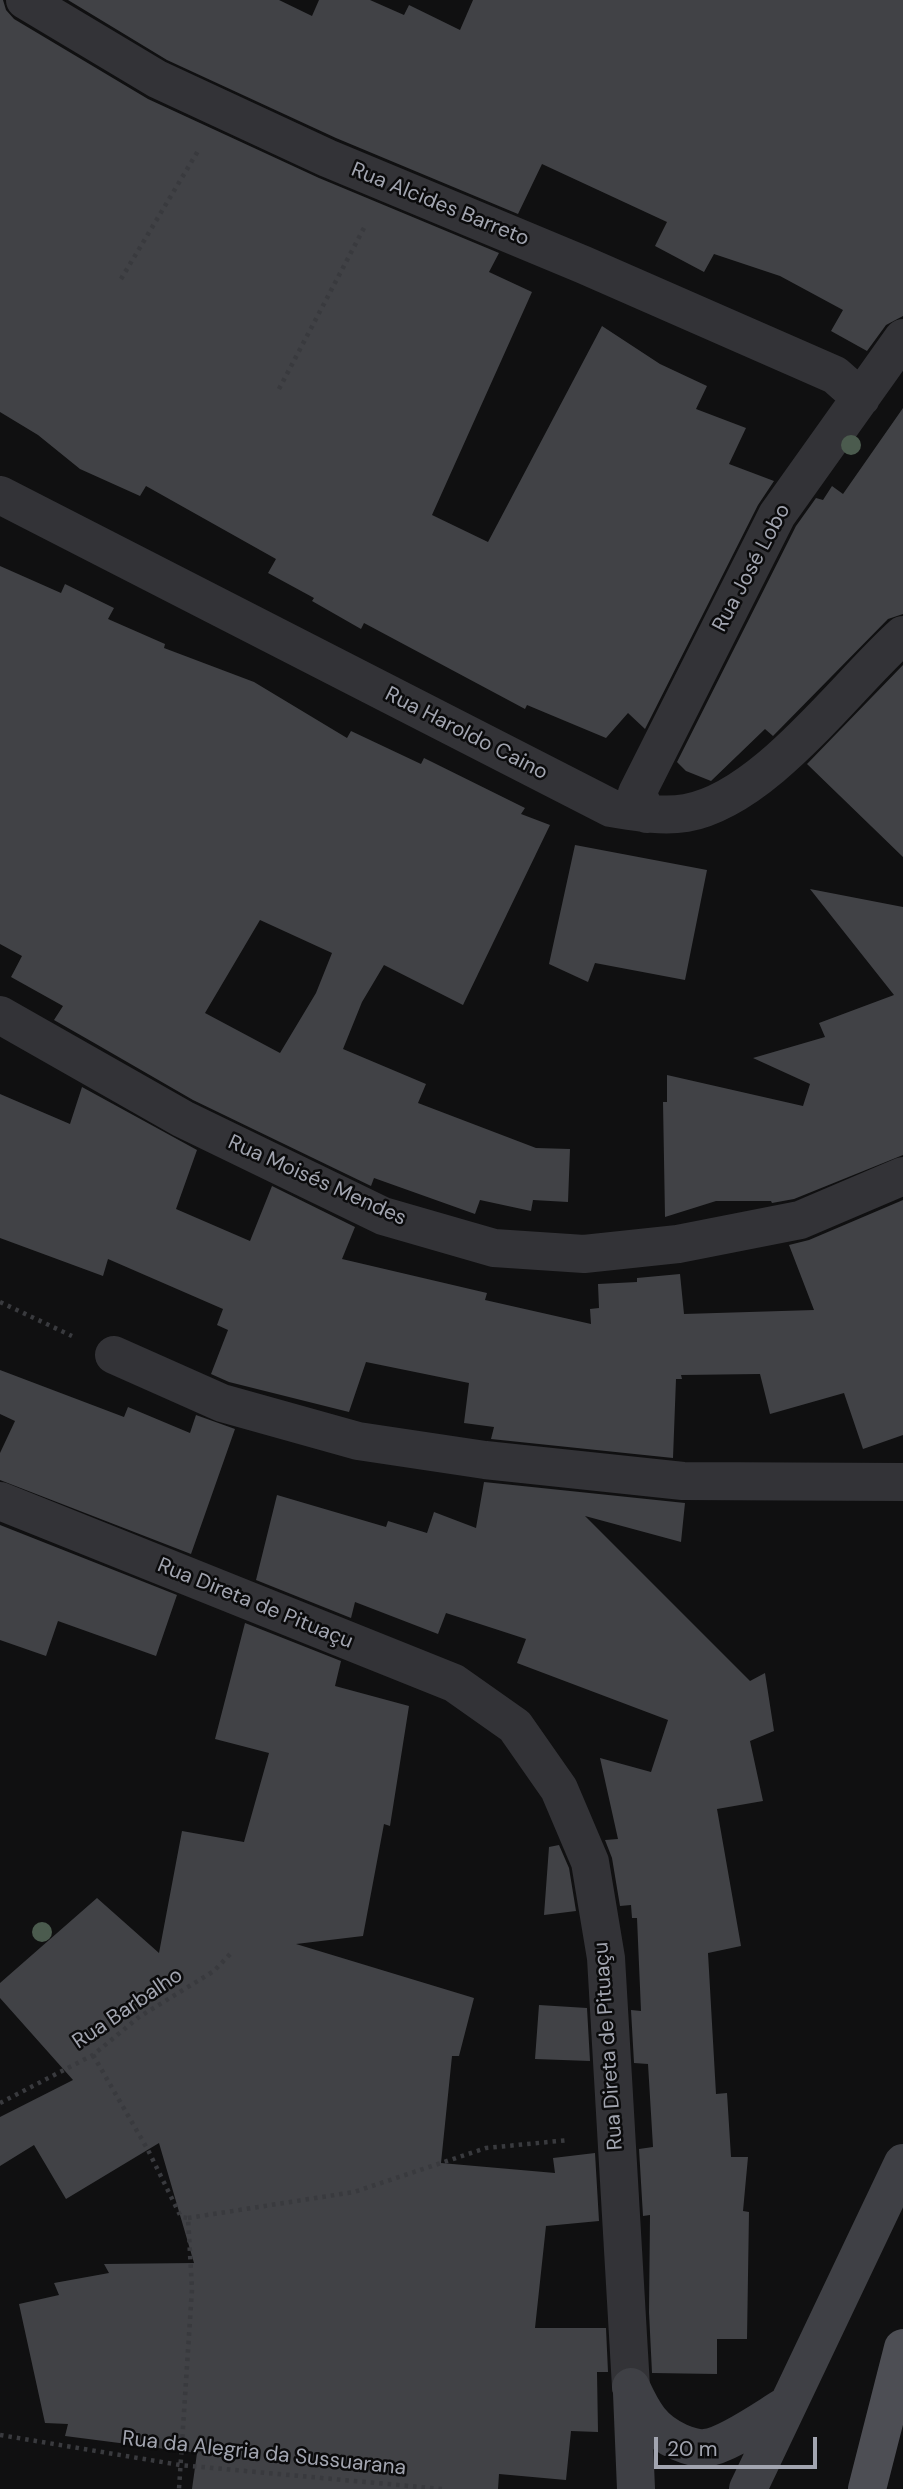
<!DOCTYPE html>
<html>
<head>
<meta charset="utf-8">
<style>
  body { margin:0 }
  #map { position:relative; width:903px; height:2489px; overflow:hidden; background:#101011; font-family:"DM Sans",sans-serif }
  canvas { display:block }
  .scale { position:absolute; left:654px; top:2437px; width:163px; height:32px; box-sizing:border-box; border:4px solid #a2a5b0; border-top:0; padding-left:9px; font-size:21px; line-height:24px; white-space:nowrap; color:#a2a5b0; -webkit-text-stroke:5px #0b0b0c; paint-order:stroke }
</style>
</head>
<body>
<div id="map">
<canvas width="903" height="2489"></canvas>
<div class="scale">20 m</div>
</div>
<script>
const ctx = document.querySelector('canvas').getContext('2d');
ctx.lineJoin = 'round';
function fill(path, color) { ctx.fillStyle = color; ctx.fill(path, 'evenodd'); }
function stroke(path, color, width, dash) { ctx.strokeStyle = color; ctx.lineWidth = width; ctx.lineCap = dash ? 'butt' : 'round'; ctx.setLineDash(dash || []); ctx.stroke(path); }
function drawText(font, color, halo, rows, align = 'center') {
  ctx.font = font + ' "DM Sans",sans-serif'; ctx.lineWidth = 5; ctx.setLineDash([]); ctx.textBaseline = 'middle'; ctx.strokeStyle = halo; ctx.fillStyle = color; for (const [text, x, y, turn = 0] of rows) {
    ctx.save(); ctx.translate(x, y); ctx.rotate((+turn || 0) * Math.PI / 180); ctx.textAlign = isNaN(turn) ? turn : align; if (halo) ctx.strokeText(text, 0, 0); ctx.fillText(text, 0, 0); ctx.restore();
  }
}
fill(new Path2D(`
  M0,0h3l3,10 8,9 134,80 171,79 180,75 -10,19 43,20 -100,223 56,27 114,-216 58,38 47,22 -11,23 50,19 -17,36 45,17 -16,24 -113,224 -17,-16 -22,25 -79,-33 -2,4 -161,-86 -3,6 -49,-28 2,-3 -46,-25 8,-14 -130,-73 -6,10 -60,-27 -42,-34 -38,-23z
  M68,0h211l33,16 7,-16h51l34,15 5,-10 51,25 13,-30h430v316l-17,9 -19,26 -36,-20 12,-21 -63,-34 -66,-22 -10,18 -49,-26 12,-24 -125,-58 -24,50 -182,-76 -169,-78z
  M903,408v206l-15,5 -115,117 -8,-7 -54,52 -25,-10 -9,-9 119,-236 20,-28 7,2 9,-14 11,8z
  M0,566l61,27 4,-9 49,24 -6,11 57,25 -1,4 90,34 93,56 4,-7 70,33 3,-6 101,50 -4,6 29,11 -87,180 -79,-40 -22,37 -19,47 83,35 -8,19 118,45 34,1 -2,53 -35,-2 -2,11 -51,-11 -5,14 -101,-36 -3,8 -178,-86 -97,-56 -42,-24 9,-14 -52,-29 11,-21 -22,-12zM260,920l72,33 -16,40 -36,60 -75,-40z
  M903,665v192l-96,-93z
  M575,845l132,25 -22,110 -90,-17 -7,19 -39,-18z
  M810,889l93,18v248l-109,44 -22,4 -1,-2h-55l-51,16 -2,-115h4v-27l136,31 7,-22 -57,-26 72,-21 -6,-14 75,-28z
  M82,1087l115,63 -21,59 74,32 22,-55 83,41 -13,32 145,34 -2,7 106,24 -1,-15 9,-1 -1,-24 39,-2v-4l43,-4 4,40 130,-4 -25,-65 20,-5 94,-40v235l-40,14 -19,-56 -74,21 -10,-40 -79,1 1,4h-6l-3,79 -182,-19 3,-12 -30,-4 5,-40 -103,-21 -17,50 -120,-30 -18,-8 17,-44 -11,-5 6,-16 -115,-50 -5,17 -103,-38v-144l70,30z
  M0,1370l124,47 4,-10 62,26 6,-18 39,14 -44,125 -191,-74v-27l15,-32 -15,-7z
  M484,1482l201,21 -4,39 -96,-26 165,165 15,-8 9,58 -24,10 13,60 -46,8 24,137 -33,7 8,141 11,-1 4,64h17l-5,54 6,1 -2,127h-30v35l-65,-1 -3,-61 1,-97 -7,1 -4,-67 14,-2 -5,-83 -14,-1 -3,-53 10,1 -4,-93h-5l-1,-13 -11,1 -8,-48 -7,-18 13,-1 -18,-81 51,14 17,-52 -151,-57 9,-24 -80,-26 -8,21 -83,-32 -4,16 -95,-38 21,-85 109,32 2,-6 39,12 7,-21 42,16z
  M0,1525l177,70 -21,61 -98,-35 -12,35 -46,-16z
  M245,1623l96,38 -6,25 74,20 -19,120 -6,-2 -21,112 -67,8 178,54 -15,58h-7l-11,107 114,10 -2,-15 42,-5 4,68 -53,5 -11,102h71l2,44h-11l1,60 -27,-1 -5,49 -67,-6 -1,15h-306l5,-36 -132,-17 3,-12 -23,-1 -26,-119 40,-9 -5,-12 55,-10 -5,-9 90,-1 -35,-120 -93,56 -32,-54 -34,21v-49l73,-37 -73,-82v-15l97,-85 62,55 23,-122 62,11 25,-89 -54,-14z
  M559,1845l10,23 7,43 -32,4 5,-68z
  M539,2005l48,3 3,53 -55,-2z`), '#414246');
stroke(new Path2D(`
  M121,279l77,-128
  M279,389l86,-163
  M0,1302l72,34
  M93,2055l55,95 33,67 7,1 4,71 -13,200
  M0,2103l93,-48 46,-38 75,-46 17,-18
  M188,2218l166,-26 132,-44 83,-8
  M0,2435l180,30 262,24`), '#393a3e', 4.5, [3.5, 5]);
stroke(new Path2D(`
  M25,0l132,79 170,79 257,107 251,110 26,23
  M0,495l611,313c25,4 50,9 75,5 79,-14 158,-125 217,-178
  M647,814l-10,-21 140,-278 126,-177
  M0,1015l183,104 200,97 111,32 90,6 94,-10 122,-24 103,-44
  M114,1355l108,48 136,38 127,19 198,21 220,1
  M0,1501l454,182 61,43 44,63 31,73 16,96 25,429`), '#333337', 38);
stroke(new Path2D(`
  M631,2387c12,26 21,43 48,55 7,3 19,7 26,6 22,-2 63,-32 82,-43
  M632,2393l4,96
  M748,2489l155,-326`), '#3f4045', 38);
stroke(new Path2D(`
  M867,2489l36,-141`), '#4d4e54', 38);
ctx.fillStyle = '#4b5b4e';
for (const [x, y] of [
  [851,445],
  [42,1932]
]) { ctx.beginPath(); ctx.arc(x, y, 10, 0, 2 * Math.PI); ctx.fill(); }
drawText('21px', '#a2a5b0', '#0b0b0c', [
  ["Rua Alcides Barreto",440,205,22],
  ["Rua José Lobo",752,568,-62],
  ["Rua Haroldo Caino",466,734,27],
  ["Rua Moisés Mendes",317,1181,24],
  ["Rua Direta de Pituaçu",255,1604,22],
  ["Rua Barbalho",128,2009,-34],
  ["Rua Direta de Pituaçu",609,2046,-94],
  ["Rua da Alegria da Sussuarana",264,2454,6]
]);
</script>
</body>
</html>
